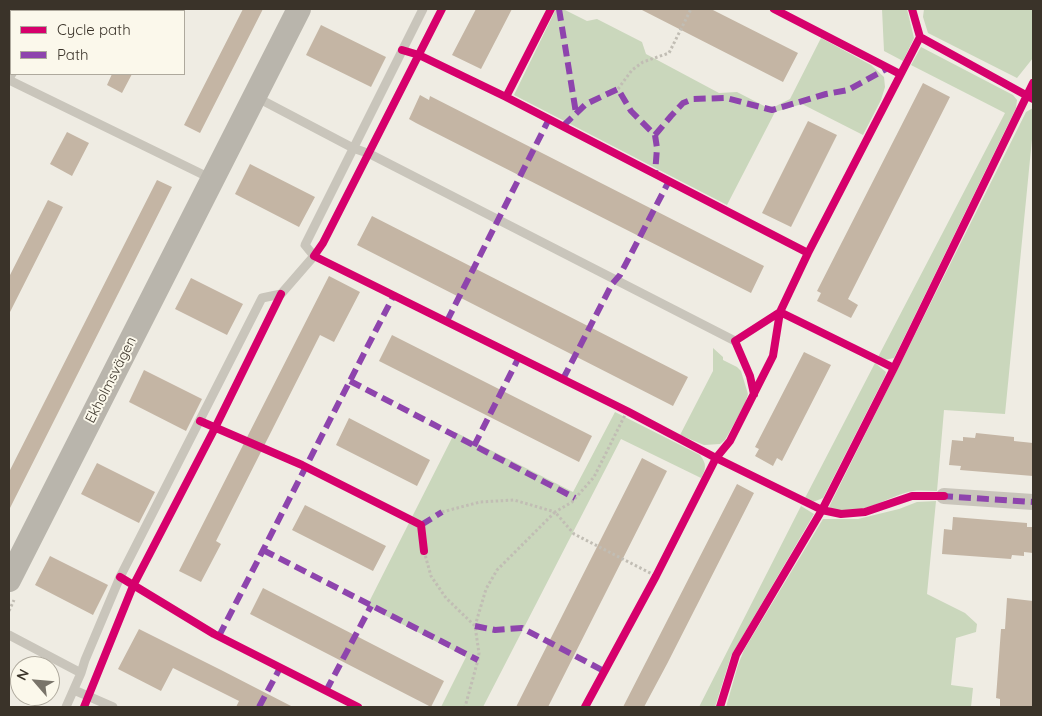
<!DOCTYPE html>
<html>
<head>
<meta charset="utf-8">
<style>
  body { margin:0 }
  #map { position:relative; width:1042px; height:716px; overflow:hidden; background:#efece3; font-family:Quicksand,sans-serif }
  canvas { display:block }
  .frame { position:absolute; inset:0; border:10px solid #3a3329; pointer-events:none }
  .legend { position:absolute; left:10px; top:10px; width:175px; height:65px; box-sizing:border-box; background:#fbf8eb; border:1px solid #aea99d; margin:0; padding:6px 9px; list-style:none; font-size:15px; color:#3a3329 }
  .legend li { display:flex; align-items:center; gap:10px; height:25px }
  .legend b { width:25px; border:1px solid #aea99d }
  .north { position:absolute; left:10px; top:656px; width:50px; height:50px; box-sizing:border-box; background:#fbf8eb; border:1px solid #aea99d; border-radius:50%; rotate:297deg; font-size:14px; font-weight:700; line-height:20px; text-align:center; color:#3a3329 }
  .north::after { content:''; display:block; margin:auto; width:18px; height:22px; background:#79746a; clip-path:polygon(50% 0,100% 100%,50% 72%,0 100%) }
</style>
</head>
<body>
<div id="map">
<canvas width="1042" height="716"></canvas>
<div class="frame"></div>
<ul class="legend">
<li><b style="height:6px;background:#d6006c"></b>Cycle path</li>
<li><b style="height:6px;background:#8e44ad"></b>Path</li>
</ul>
<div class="north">N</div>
</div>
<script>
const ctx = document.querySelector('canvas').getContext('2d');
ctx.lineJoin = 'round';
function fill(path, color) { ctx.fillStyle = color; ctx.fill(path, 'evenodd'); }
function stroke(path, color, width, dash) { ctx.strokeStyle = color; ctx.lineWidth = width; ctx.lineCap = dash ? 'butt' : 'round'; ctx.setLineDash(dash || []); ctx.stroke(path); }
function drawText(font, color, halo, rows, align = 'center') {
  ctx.font = font + ' Quicksand,sans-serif'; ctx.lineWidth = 4; ctx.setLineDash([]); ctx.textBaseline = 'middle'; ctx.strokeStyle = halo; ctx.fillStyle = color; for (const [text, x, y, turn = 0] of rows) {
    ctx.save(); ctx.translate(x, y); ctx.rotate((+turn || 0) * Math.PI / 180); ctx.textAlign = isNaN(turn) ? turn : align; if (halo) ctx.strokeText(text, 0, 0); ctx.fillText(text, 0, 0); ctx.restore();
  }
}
fill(new Path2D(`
  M556,9h7l24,12 10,-2 45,23 4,12 73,39 18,-1 33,17 20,-10 31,-61 50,27 13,12 1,10 -4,13 -18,35 -61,-31 -27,8 -48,93 -213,-110z
  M882,9h25l7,29 -11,23 -19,-10z
  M924,9h109v49l-16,20 -89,-45 -5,-16z
  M921,47l92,48 4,5 -1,8 -122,250 -10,2 -6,-3 127,-244 -94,-48z
  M1033,108v21l-28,285 -61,-4 -7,81c-8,0 -17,-1 -24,0 -27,5 -56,30 -84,16l197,-395z
  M713,348l10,9v3l14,7 4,4 7,23 -3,10 -20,36 -5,4 -16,1 -24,-10 33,-64z
  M875,363l11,9 -1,4 -62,122 -10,4 -8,-4z
  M615,412l85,43c7,9 6,14 1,23l-80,-39 -138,268h-42l25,-50 -99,-51 88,-174 118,60z
  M936,501l-9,93 38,19 12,11 -1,8 -20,6 -5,47 22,3 -2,19h-245l12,-42 6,-15 79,-131h35l41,-10 18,-7z
  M801,506l13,8 -83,142 -16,51h-16z`), '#cad7bc');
fill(new Path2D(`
  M243,9h20l-63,124 -16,-8z
  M476,9h36l-31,60 -29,-14z
  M640,9h71l87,44 -15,29z
  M321,25l65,32 -15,30 -65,-32z
  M112,74h20l-10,19 -15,-8z
  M923,83l27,14 -102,202 10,6 -7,13 -34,-17 4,-8 -4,-2z
  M420,95l9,5 1,-4 334,170 -13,27 -335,-170 -7,-4z
  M808,121l29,14 -46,92 -29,-14z
  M67,132l22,11 -17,33 -22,-12z
  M250,164l65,33 -16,30 -64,-33z
  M157,180l15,7 -163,323v-38z
  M48,200l15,7 -54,107v-37z
  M372,216l316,161 -15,29 -316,-161z
  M329,276l31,16 -26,50 -14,-7 -104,206 5,3 -20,38 -22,-11z
  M191,278l52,26 -16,31 -52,-26z
  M392,335l200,101 -13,26 -200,-101z
  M804,352l27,13 -49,96 -5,-3 -4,8 -18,-10 4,-7 -4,-2z
  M144,370l58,29 -16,32 -57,-29z
  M349,418l81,42 -13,26 -81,-41z
  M976,433l38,4v4l19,2v33l-73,-6 1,-4 -12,-1 3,-25 11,1v-4l12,1z
  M642,458l25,13 -10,20 -109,216h-32z
  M97,463l58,29 -16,31 -58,-29z
  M737,484l17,9 -87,171 -23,43h-21z
  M305,505l81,41 -13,25 -81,-41z
  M953,517l74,6v4h6v26l-9,-1v4l-12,-1 -1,4 -69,-5 2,-25 8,1z
  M50,556l58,29 -15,30 -58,-30z
  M263,588l181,93 -13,26 -181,-93z
  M1007,598l26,3v106h-33v-8l-4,-1 5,-69h4z
  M139,629l82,41 72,37h-57l3,-6 -66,-33 -12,23 -43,-22z`), '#c4b5a4');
stroke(new Path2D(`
  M618,89l14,-19 11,-8 26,-9 22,-44
  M442,512l38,-10 34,-2 41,12 17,-10 22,-25 33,-66
  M424,551l7,25 15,22 29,28 4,27 -1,7 -13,47
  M9,611l5,-11
  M475,626l11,-37 11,-19 58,-58 19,22 82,42`), '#c1bdb4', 3, [2.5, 2.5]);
stroke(new Path2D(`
  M9,80l203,99
  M254,96l99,52 17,6 365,187
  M9,635l72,38 -15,34
  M81,673l4,-13 35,-83 142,-279 19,-4 33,-38 -9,-11 118,-236
  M74,690l39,17`), '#c9c5bb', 9);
stroke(new Path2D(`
  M39,11l1,-2
  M9,72l2,-5
  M944,496l89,6`), '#c9c5bb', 16);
stroke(new Path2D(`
  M9,580l290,-571`), '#b9b5ac', 24);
stroke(new Path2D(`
  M559,9l17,104
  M39,11l1,-2
  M9,72l2,-5
  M563,126l23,-22 32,-15 13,22 24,24 2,13 -2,26
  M655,135l16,-19 12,-13 10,-4 33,-1 46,12 54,-16 22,-4 40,-22
  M447,321l102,-202
  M563,379l49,-95 8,-9 49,-94
  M350,381l225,117
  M474,446l45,-89
  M941,496l92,6
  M421,525l21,-13
  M263,550l215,110
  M475,626l20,4 27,-2 82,43
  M219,636l175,-341
  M326,691l45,-85
  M259,707l21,-39`), '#8e44ad', 6, [12, 6]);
stroke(new Path2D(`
  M442,9l-119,234 -9,13 313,155 89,47 106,52 19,4 24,-2 47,-16h32
  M774,9l126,65
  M912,9l8,28 113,62
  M402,50l17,5 87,42 45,-88
  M506,97l302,156
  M754,394l-4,-18 -15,-35 45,-29 114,56
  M200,421l102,44 119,60 3,26
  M120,577l94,57 144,73
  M84,707l49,-121 82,-158 66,-134
  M585,707l71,-131 60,-118 14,-17 43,-85 7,-44 28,-59 112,-216
  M720,707l16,-52 86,-145 72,-142 139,-285`), '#d6006c', 8);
drawText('14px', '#3a3329', '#fbf8eb', [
  ["Ekholmsvägen",111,380,-63]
]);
</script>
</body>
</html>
